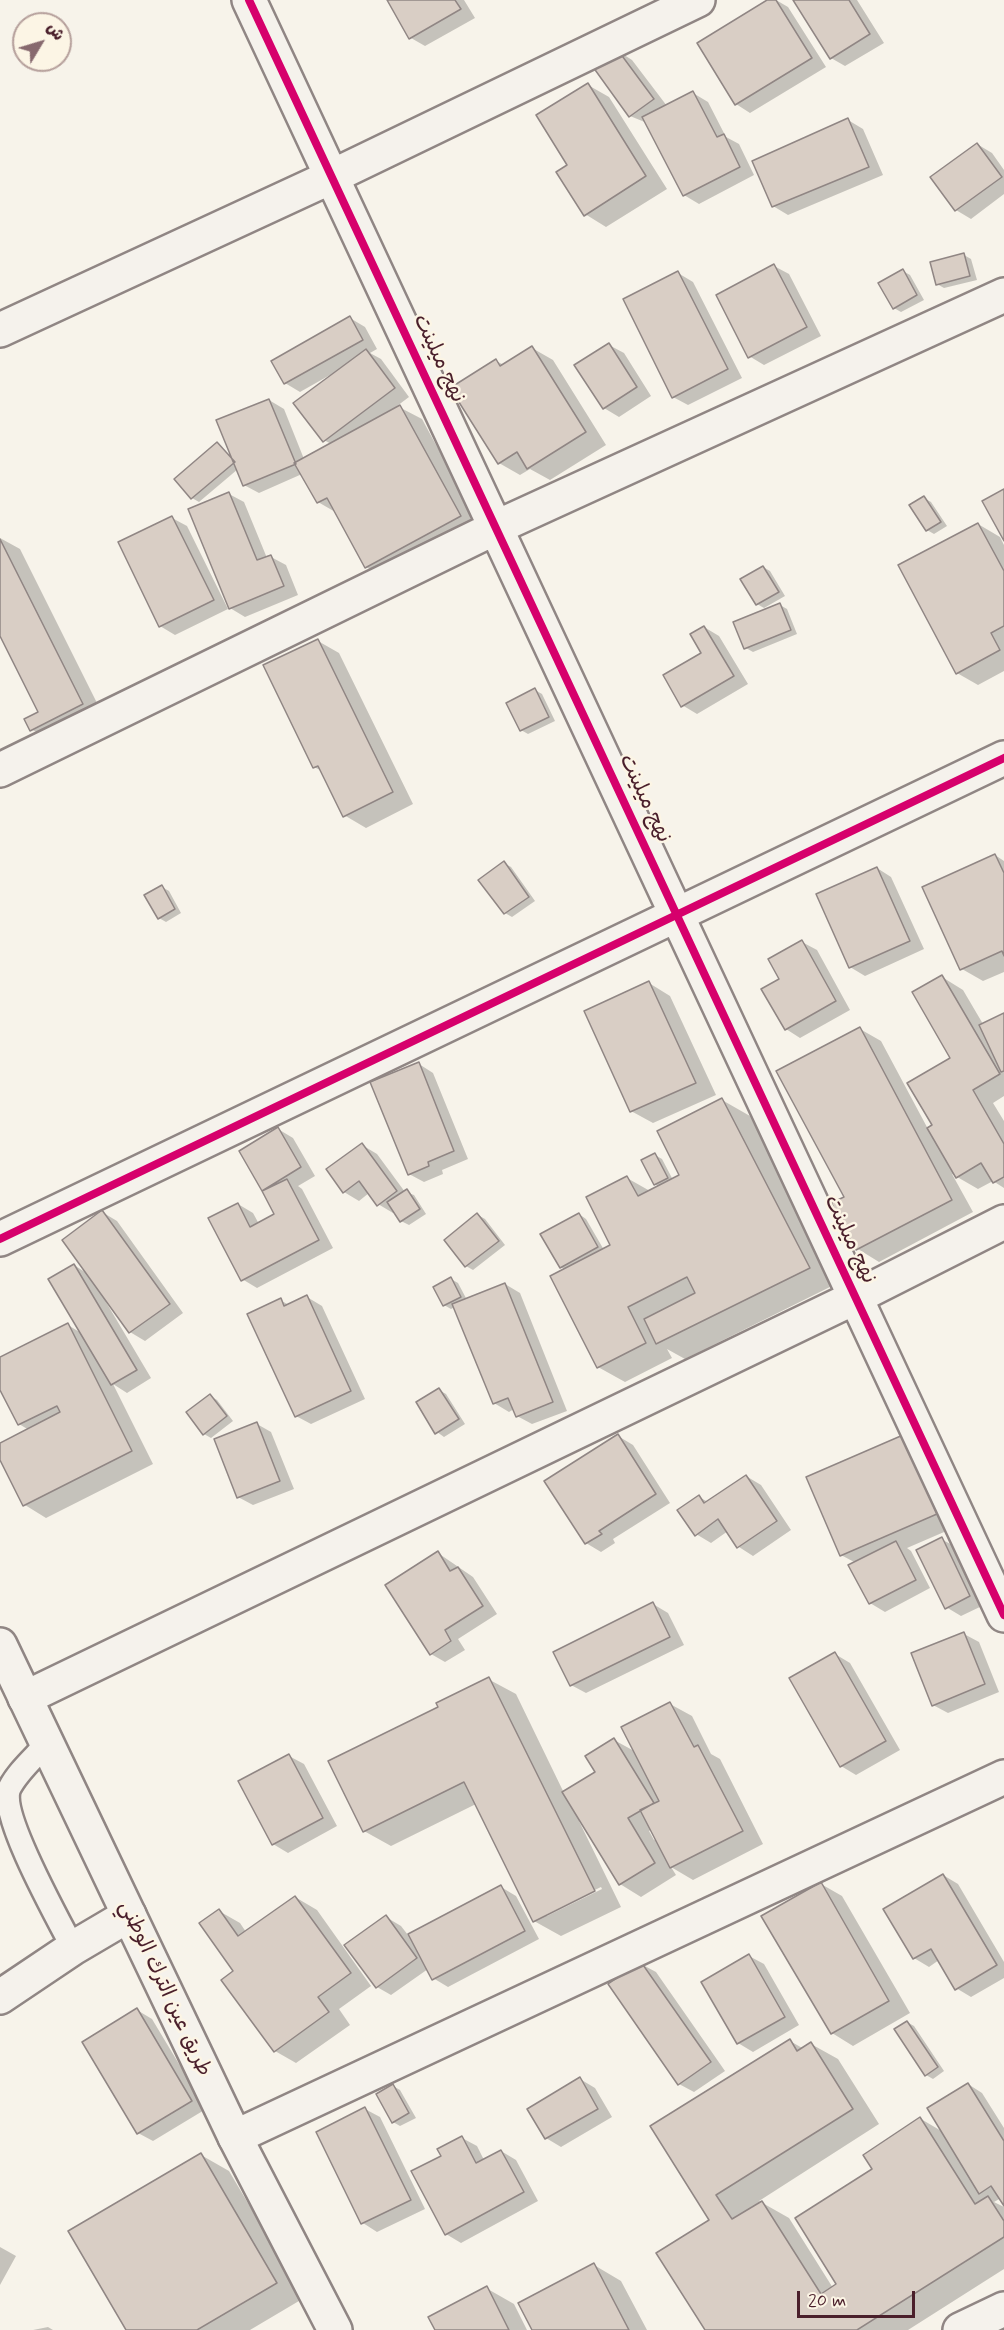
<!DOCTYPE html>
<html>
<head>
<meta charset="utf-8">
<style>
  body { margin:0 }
  #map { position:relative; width:1004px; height:2330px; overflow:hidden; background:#f7f3ea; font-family:Mynerve,"Playpen Sans Arabic",sans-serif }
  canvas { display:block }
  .north { position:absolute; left:12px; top:12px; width:60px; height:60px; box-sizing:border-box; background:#fcf5e5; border:2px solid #b59f9b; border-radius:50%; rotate:52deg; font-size:16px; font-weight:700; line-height:24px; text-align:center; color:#4a1f2b }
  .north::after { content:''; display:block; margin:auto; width:21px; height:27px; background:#87696e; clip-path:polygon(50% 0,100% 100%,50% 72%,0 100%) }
  .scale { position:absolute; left:797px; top:2291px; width:118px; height:27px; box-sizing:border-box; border:3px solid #4a1f2b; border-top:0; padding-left:8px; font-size:18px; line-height:21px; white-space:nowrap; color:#4a1f2b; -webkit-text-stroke:4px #fcf5e5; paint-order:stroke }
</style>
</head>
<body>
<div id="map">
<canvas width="1004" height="2330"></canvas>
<div class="north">ش</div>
<div class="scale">20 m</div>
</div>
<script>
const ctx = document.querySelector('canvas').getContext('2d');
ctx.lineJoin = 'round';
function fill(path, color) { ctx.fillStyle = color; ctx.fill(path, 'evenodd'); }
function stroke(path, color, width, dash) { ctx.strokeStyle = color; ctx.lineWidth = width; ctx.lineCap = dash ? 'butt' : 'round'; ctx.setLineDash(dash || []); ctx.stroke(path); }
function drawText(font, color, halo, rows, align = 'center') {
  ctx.font = font + ' Mynerve,"Playpen Sans Arabic",sans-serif'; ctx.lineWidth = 5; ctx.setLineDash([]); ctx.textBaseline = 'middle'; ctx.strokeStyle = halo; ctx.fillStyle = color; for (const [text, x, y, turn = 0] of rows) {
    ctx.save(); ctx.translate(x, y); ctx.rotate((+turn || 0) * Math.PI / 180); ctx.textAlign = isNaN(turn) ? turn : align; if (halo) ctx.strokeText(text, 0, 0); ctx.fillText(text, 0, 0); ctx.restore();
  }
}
fill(new Path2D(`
  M388,0h76l11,18 -50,28 -14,-8z
  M770,0h6l12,7 38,60 -76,46 -14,-9z
  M795,0h62l27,43 -39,23 -14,-8z
  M618,51l14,9 35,46 26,-13 15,9 18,35 13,7 15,31 -55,29 -15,-9 -37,-72 -17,-7z
  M588,85l21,12 58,92 -61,38 -21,-13z
  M848,120l15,9 20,46 -95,40 -15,-9z
  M977,144l15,9 12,17v24l-33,25 -15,-9 -24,-33z
  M964,255l7,4 6,21 -33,8 -7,-4z
  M774,266l15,8 32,62 -57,29 -15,-9z
  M903,271l7,4 14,25 -23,12 -7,-4z
  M678,273l15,9 49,96 -54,27 -15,-8z
  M350,318l15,9 12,22 -7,4 11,6 28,38 -12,9 25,13 59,109 -93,51 -22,-12 -29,-54 -19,-11 -16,-28 -43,19 -15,-8 -6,-16 -39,33 -7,-4 25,-54 15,13 37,-57 15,9 20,50 27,-15 -7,-4 6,-65 -30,17 -15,-9z
  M609,345l15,8 27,43 -32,21 -15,-9z
  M532,348l21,12 53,85 -56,35 -20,-11 -10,6 -21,-12 -3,-102 8,4z
  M229,494l15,8 23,56 4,-1 15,8 12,30 -53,22 -15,-9z
  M924,498l7,4 16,24 -13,8 -7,-4z
  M172,518l15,8 41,83 -53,26 -15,-9z
  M978,524l22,13 4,8v126l-26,14 -21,-12z
  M0,538l20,11 84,168 -51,25 -22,-13 9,-16 -40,-80z
  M763,567l7,4 15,25 -21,12 -7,-4z
  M780,605l7,4 10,25 -44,18 -7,-4z
  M704,627l15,9 29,48 -51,30 -15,-9 21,-52z
  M318,641l21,12 74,151 -47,24 -22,-13 -22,-44 -8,-4z
  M535,690l7,4 13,27 -27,13 -7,-4z
  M995,855l9,6v111l-21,9 -21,-12z
  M504,863l7,4 24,34 -23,16 -7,-4z
  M877,868l14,9 33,72 -59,27 -15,-9z
  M162,887l7,4 12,22 -15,9 -7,-4z
  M802,942l15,8 33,60 -50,28 -14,-9z
  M942,977l21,13 20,34 21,-9v81l-11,7 11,18v67l-11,-7 -15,8 -26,-15 21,38 -94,50 -21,-13 -25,-45 13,-7 14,-168 21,12 47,88 6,-3 18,-67z
  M649,983l21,13 46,99 -63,28 -22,-12z
  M419,1064l14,9 35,86 -26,11 1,4 -19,8 -15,-8z
  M722,1100l28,16 86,168 -151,75 -18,-10 5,9 -47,24 -27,-15 -33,-97 -4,-3 18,-53 7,5 18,31 8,-4 15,-68 23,13 9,-4 -4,-3v-29l7,4 11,21 9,-5z
  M278,1129l15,9 22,38 -17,10 4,3 31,59 -76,40 -15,-9 -4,-75 15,9 6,11 17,-9 -35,-64z
  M362,1145l15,9 28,38 9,3 12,19 -17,11 -8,-4 -6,-10 -2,2 -15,-9 -9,-11 -10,8 -15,-9z
  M102,1212l15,9 66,92 -38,28 -15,-9 -22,-31 -2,1 45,76 -24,15 -14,-9 40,80 -107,54 -21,-13 -25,-49v-12l29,-14 -10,-6 -19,-37v-28l68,-34 13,8 -7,-68 14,9z
  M478,1215l7,4 20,26 -32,25 -7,-4 -20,-26z
  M451,1279l7,4 9,17 38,-16 15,9 47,118 -35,13 -15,-8 -3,-7 -5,3 -15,-9 -39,-96 -4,2 -7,-4z
  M307,1297l15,9 43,93 -54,25 -15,-8 -16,-116 9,5z
  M439,1390l7,4 19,30 -21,13 -7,-5z
  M210,1396l7,4 16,21 -22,17 -7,-4z
  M257,1424l14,8 23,57 -41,16 -15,-8z
  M618,1436l15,9 37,58 -57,36 2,4 -14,9 -15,-9z
  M903,1437l55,89 -51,22 4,3 19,37 -45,24 -15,-9 -14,-40 -15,-8z
  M746,1476l15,9 30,45 -38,26 -14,-9 -11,-16 -17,12 -15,-9 3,-37 9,5z
  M941,1539l15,8 28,58 -23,11 -15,-9z
  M438,1553l35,24 24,37 -39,25 7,11 -20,12 -14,-8z
  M653,1604l15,9 16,32 -98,48 -15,-8z
  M964,1634l15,8 20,50 -51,21 -15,-8z
  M835,1654l15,9 50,87 -44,25 -15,-9z
  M488,1679l28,15 48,99 33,-20 17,-33 22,12 34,-48 22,12 19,38 9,5 43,85 -70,36 -22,-13 5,8 -35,22 -21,-13 -39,-64 -2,1 42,86 -60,29 -27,-15 -58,-117 -85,42 -27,-15 76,-123zM652,1829l4,10 -2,1 -5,-9zM601,1887l1,2 -55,27v-3z
  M289,1756l15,8 33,62 -49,27 -15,-9z
  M943,1875l15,9 46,78v16l-33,19 -15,-9 -17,-28 -10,7 -15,-9z
  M821,1884l21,12 68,117 -57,33 -21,-13z
  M501,1887l15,9 23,43 -91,48 -15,-9 -5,-9 -37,26 -14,-8 9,-70 15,9 7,9z
  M295,1897l22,13 54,76 -32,23 11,16 -54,38 -21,-12 -39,-80 -17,-60 21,12 6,9z
  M749,1956l15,8 35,61 -46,27 -15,-9z
  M641,1964l15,8 69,99 -31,21 -15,-8z
  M137,2010l15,9 54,90 -53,32 -15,-8z
  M907,2022l7,4 30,45 -11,8 -7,-4z
  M790,2041l14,8 7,-5 27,15 41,65 -120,77 30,17 44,70 5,-3 36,-115 47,-51 22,13 25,-48 14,9 22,35v75l-3,-5 -7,4 10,5v62l-96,61h-201l5,-110 -60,-94z
  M580,2079l15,9 17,29 -51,30 -15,-9z
  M393,2086l7,4 16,28 -16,8 -7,-4z
  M365,2109l15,8 45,92 -48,23 -14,-9 -45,-91z
  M462,2138l15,8 7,14 17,-9 15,9 22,41 -77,42 -15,-9 -3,-78z
  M201,2155l28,16 75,127 -54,32h-123z
  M0,2247l16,9 -16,29z
  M594,2265l27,16 26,49h-114z
  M486,2288l28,16 13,26h-91z
  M48,2327l5,3h-20z`), '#0003');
const building = new Path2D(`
  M387,0h68l6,9 -52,30z
  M767,0h9l36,58 -77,47 -38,-62z
  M793,0h56l21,34 -40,25z
  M617,49l37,50 -25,18 -36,-50z
  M588,83l58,93 -62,40 -28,-44 11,-7 -31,-50z
  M693,91l24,46 7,-3 16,33 -57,29 -41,-79z
  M848,118l21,49 -97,40 -20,-46z
  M977,143l25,34 -47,34 -25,-34z
  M964,253l6,23 -34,9 -6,-23z
  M774,264l33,63 -59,31 -32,-63z
  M903,269l14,26 -24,14 -15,-26z
  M678,271l50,98 -56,29 -49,-99z
  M350,316l13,24 -79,44 -13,-23z
  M609,343l28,44 -34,22 -29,-44z
  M532,346l54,86 -59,37 -10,-17 -19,12 -48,-76 46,-29 4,7z
  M366,349l29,39 -72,54 -30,-39z
  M269,399l27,65 -53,22 -27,-66z
  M400,405l61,111 -96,52 -38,-70 -10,5 -23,-40z
  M217,442l18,20 -44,37 -17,-20z
  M1004,489v52l-22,-40z
  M229,492l28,68 14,-5 13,31 -55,23 -41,-100z
  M924,496l17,26 -15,9 -17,-26z
  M172,516l42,84 -55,27 -41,-85z
  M978,523l26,48v55l-13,7 9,17 -44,24 -58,-109z
  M0,539l83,165 -53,27 -6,-12 14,-7 -38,-76z
  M763,566l16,26 -23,13 -16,-26z
  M780,603l11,27 -47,19 -11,-27z
  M704,626l30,50 -53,31 -18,-32 38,-22 -11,-19z
  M318,639l75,153 -50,25 -25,-51 -5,2 -50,-103z
  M535,688l14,29 -29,14 -14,-28z
  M995,854l9,19v83l-2,-5 -42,19 -38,-83z
  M504,861l25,36 -25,17 -26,-34z
  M877,867l33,74 -61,27 -33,-74z
  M162,885l13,24 -17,10 -14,-24z
  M802,940l34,61 -51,29 -24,-41 18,-10 -11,-20z
  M942,975l58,99 -27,16 31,54v33l-11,6 -12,-20 -25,15 -29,-50 5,-3 -25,-42 43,-25 -38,-66z
  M649,981l47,102 -66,29 -46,-101z
  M1004,1013v58l-3,1 -22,-47z
  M860,1027l92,173 -96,50 -25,-47 13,-6 -68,-126z
  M419,1062l35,89 -26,11 1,4 -21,9 -38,-93z
  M722,1098l88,170 -154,76 -12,-25 51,-26 -8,-16 -59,30 18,36 -49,25 -47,-92 60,-31 -24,-48 41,-21 11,20 41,-21 -22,-44z
  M278,1127l23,40 -39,24 -23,-40z
  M362,1143l35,48 -20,15 -18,-25 -16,12 -17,-24z
  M655,1153l13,25 -14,7 -13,-25z
  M287,1179l32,61 -78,41 -33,-63 30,-15 12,24 24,-13 -12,-23z
  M407,1189l13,20 -20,13 -13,-20z
  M102,1210l68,94 -41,29 -67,-93z
  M477,1213l22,28 -34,26 -21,-27z
  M579,1213l19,34 -38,21 -20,-34z
  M74,1264l63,106 -26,15 -63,-106z
  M451,1277l10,20 -18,9 -10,-19z
  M505,1283l48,119 -37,15 -8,-19 -15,6 -41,-100z
  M307,1295l44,96 -56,26 -48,-103 34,-16 3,8z
  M68,1323l64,128 -109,55 -23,-46v-17l60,-31 -3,-6 -39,19 -18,-35v-33z
  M439,1388l20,31 -24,15 -19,-32z
  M210,1394l17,22 -24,19 -17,-23z
  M257,1422l23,59 -43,17 -23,-59z
  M618,1434l38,60 -57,37 3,3 -17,10 -41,-63z
  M903,1435l34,79 -97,42 -34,-79z
  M746,1475l31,46 -40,27 -19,-29 -23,17 -18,-26 22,-15 5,8z
  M942,1537l28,59 -25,13 -29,-59z
  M896,1541l20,39 -47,24 -21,-39z
  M438,1551l12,20 8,-4 25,39 -38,24 6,11 -21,14 -45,-70z
  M653,1602l17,35 -100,49 -17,-34z
  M964,1632l21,52 -53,22 -21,-53z
  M835,1652l51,89 -46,26 -51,-89z
  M489,1677l106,214 -62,31 -69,-140 -101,50 -35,-71 110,-54 -2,-4z
  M670,1702l24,45 4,-2 45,86 -73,37 -30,-58 19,-9 -38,-74z
  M614,1738l40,65 -26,15 27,45 -36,22 -57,-93 33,-20 -10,-16z
  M289,1754l34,64 -51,27 -34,-64z
  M943,1874l54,91 -42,25 -24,-41 -18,10 -30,-50z
  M821,1882l68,119 -58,33 -70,-118z
  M501,1885l24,46 -93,49 -24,-46z
  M295,1896l56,77 -33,24 11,15 -55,40 -53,-72 12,-9 -34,-48 20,-14 19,27z
  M386,1915l31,43 -41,30 -32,-43z
  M749,1954l36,63 -48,27 -36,-62z
  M641,1962l70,100 -33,23 -70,-101z
  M137,2008l55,93 -55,33 -55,-92z
  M907,2021l31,46 -13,9 -31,-47z
  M790,2039l7,12 14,-9 42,67 -137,86 16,24 30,-18 59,93 15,-10 -41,-66 77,-49 -9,-14 57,-38 55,87 13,-8 16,25v16l-147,93h-152l-49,-77 53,-33 -59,-94z
  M580,2077l18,32 -53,30 -18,-30z
  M968,2083l36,58v65l-13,-20 -12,8 -52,-86z
  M393,2084l16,29 -17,10 -16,-29z
  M365,2107l46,93 -50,24 -45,-92z
  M462,2136l14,27 25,-13 23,42 -79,43 -34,-64 30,-15 -4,-7z
  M201,2153l76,130 -80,47h-71l-58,-99z
  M594,2263l35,67h-97l-14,-27z
  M487,2286l22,44h-74l-7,-13z`);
fill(building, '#d9cec5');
stroke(building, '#908684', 1.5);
const lane = new Path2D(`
  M47,1743c-12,14 -30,29 -38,46 -9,27 49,130 64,159`);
const street = new Path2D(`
  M249,0l755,1615
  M0,330l333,-154 365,-176
  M0,770l497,-243 507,-232
  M0,1239l1004,-481
  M25,1698l831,-401 148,-75
  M0,1997l73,-49 56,-33
  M235,2137l769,-360
  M960,2330l44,-21`);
const secondary = new Path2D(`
  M0,1645l235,492 100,193`);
stroke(lane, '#908684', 27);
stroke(street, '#908684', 38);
stroke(secondary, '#908684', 38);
stroke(lane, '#f5f2ec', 22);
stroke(street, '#f5f2ec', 33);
stroke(secondary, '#f5f2ec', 33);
stroke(new Path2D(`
  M249,0l755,1615
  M0,1239l1004,-481`), '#d6006c', 8);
drawText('21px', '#4a1f2b', '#fcf5e5', [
  ["نهج ميلينت",438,359,65],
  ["نهج ميلينت",644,799,65],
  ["نهج ميلينت",849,1240,65],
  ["طريق عين الترك الوطني",164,1989,65]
]);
</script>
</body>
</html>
